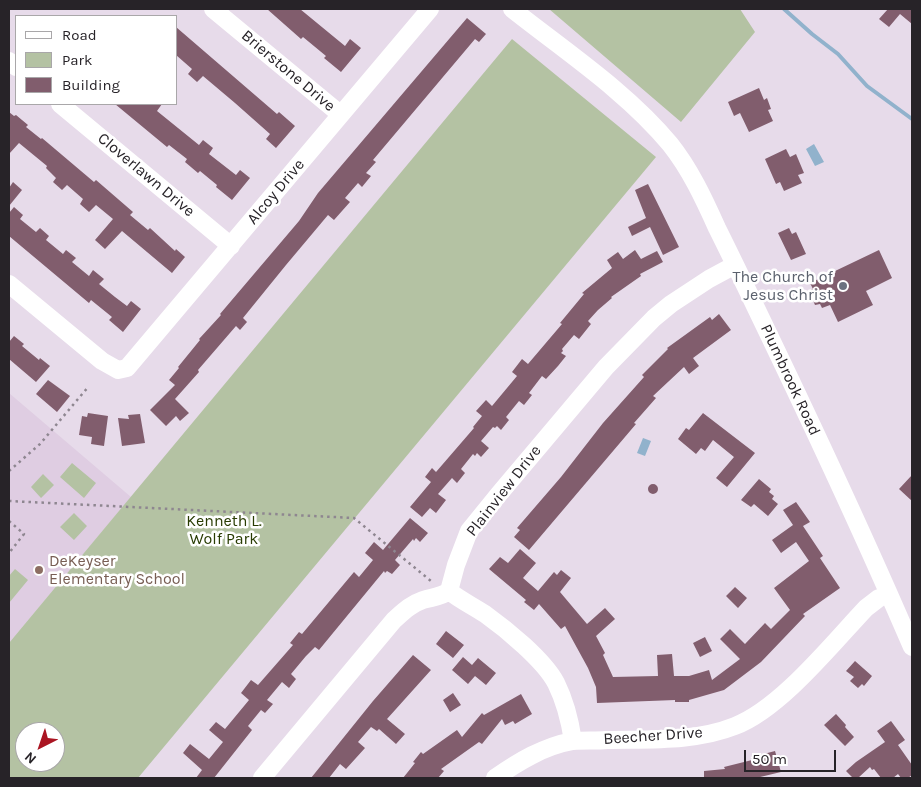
<!DOCTYPE html>
<html>
<head>
<meta charset="utf-8">
<style>
  body { margin:0 }
  #map { position:relative; width:921px; height:787px; overflow:hidden; background:#e7dbea; font-family:Karla,sans-serif }
  canvas { display:block }
  .frame { position:absolute; inset:0; border:10px solid #272328; pointer-events:none }
  .legend { position:absolute; left:15px; top:15px; width:162px; height:90px; box-sizing:border-box; background:#fff; border:1px solid #a9a7a9; margin:0; padding:6px 9px; list-style:none; font-size:15px; color:#272328 }
  .legend li { display:flex; align-items:center; gap:10px; height:25px }
  .legend b { width:25px; border:1px solid #a9a7a9 }
  .north { position:absolute; left:15px; top:722px; width:50px; height:50px; box-sizing:border-box; background:#fff; border:1px solid #a9a7a9; border-radius:50%; rotate:221deg; font-size:14px; font-weight:700; line-height:20px; text-align:center; color:#272328 }
  .north::after { content:''; display:block; margin:auto; width:18px; height:22px; background:#aa1522; clip-path:polygon(50% 0,100% 100%,50% 72%,0 100%) }
  .scale { position:absolute; left:744px; top:750px; width:92px; height:22px; box-sizing:border-box; border:2px solid #272328; border-top:0; padding-left:6px; font-size:15px; line-height:18px; white-space:nowrap; color:#272328; -webkit-text-stroke:4px #fff; paint-order:stroke }
</style>
</head>
<body>
<div id="map">
<canvas width="921" height="787"></canvas>
<div class="frame"></div>
<ul class="legend">
<li><b style="height:6px;background:#fff"></b>Road</li>
<li><b style="height:14px;background:#b4c2a3"></b>Park</li>
<li><b style="height:14px;background:#815d6d"></b>Building</li>
</ul>
<div class="north">N</div>
<div class="scale">50 m</div>
</div>
<script>
const ctx = document.querySelector('canvas').getContext('2d');
ctx.lineJoin = 'round';
function fill(path, color) { ctx.fillStyle = color; ctx.fill(path, 'evenodd'); }
function stroke(path, color, width, dash) { ctx.strokeStyle = color; ctx.lineWidth = width; ctx.lineCap = dash ? 'butt' : 'round'; ctx.setLineDash(dash || []); ctx.stroke(path); }
function drawText(font, color, halo, rows, align = 'center') {
  ctx.font = font + ' Karla,sans-serif'; ctx.lineWidth = 5; ctx.setLineDash([]); ctx.textBaseline = 'middle'; ctx.strokeStyle = halo; ctx.fillStyle = color; for (const [text, x, y, turn = 0] of rows) {
    ctx.save(); ctx.translate(x, y); ctx.rotate((+turn || 0) * Math.PI / 180); ctx.textAlign = isNaN(turn) ? turn : align; if (halo) ctx.strokeText(text, 0, 0); ctx.fillText(text, 0, 0); ctx.restore();
  }
}
fill(new Path2D(`
  M9,393l122,104 -122,146z`), '#dfcde2');
fill(new Path2D(`
  M549,9h191l15,23 -74,90z
  M512,39l144,118 -518,621h-129v-135zM25,732h30v30h-30z
  M72,463l24,20 -12,15 -24,-21z
  M43,474l11,11 -13,13 -10,-11z
  M74,513l13,13 -13,14 -14,-13z
  M15,569l13,11 -19,23v-27z`), '#b4c2a3');
fill(new Path2D(`
  M814,144l10,18 -9,4 -9,-17z
  M643,438l8,3 -6,15 -8,-3z`), '#91b2cc');
stroke(new Path2D(`
  M784,9l28,25 26,20 29,32 45,33`), '#91b2cc', 4);
fill(new Path2D(`
  M267,9h33l45,37 5,-7 11,9 -20,24 -17,-14 2,-2 -23,-19 -2,2z
  M888,9h24v15l-12,-10 -11,13 -10,-8z
  M467,18l19,16 -7,8 -4,-3 -102,121 3,2 -10,11 5,3 -9,11 -4,-4 -13,15 5,4 -16,18 -6,-5 -42,50 -43,53 4,4 -7,8 -4,-4 -38,44 1,2 -24,27 14,14 -9,8 -4,-5 -10,10 -16,-16 25,-25 -6,-5 10,-12 -1,-1 22,-27 -1,-1 22,-24 -1,-1 79,-93 19,-28z
  M176,27l101,87 2,-2 16,14 -19,22 -10,-9 4,-5 -35,-31 -32,-27 -6,6 -9,-8 4,-5 -16,-14z
  M759,88l5,12 3,-2 4,11 -3,1 5,11 -24,11 -9,-19 -6,3 -6,-14z
  M115,104h47l-5,7 42,34 4,-5 10,8 -4,6 27,21 4,-5 10,8 -18,22 -16,-13 1,-2 -17,-14 -2,2 -13,-11 2,-3 -18,-14 -2,2z
  M9,112l5,4 2,-1 12,10 -2,2 15,12 1,-1 52,44 2,-2 37,32 -3,3 18,15 2,-2 25,23 1,-2 9,8 -13,16 -50,-42 -17,18 -10,-9 18,-21 -17,-14 -7,7 -9,-8 3,-5 -16,-14 -5,5 -9,-8 3,-4 -10,-10 1,-2 -28,-23 -10,11z
  M786,149l4,8 6,-3 8,19 -6,2 4,8 -18,8 -4,-9 -4,2 -11,-25z
  M13,182l9,8 -13,16v-18z
  M648,184l31,63 -16,8 -13,-28 -18,9 -4,-9 18,-9 -11,-28z
  M14,207l9,8 -3,4 16,13 4,-4 9,8 -3,4 17,14 3,-4 10,8 -4,4 17,14 4,-6 11,9 -5,5 16,13 12,9 4,-5 10,8 -18,23 -14,-12 3,-3 -21,-17 -2,3 -80,-67v-23z
  M789,228l3,6 4,-2 10,22 -15,6 -13,-27z
  M635,250l6,9 16,-8 6,11 -23,12 1,2 -30,21 1,1 -14,12 -10,11 3,3 -12,15 -5,-4 -12,14 1,2 -2,2 5,3 -8,10 -12,13 -4,-3 -13,17 3,2 -8,10 -5,-4 -13,16 3,3 -8,10 -4,-4 -2,2 -2,-1 -12,14 8,7 -8,9 -4,-4 -2,3 -2,-2 -12,15 4,4 -8,10 -5,-5 -14,16 8,6 -10,13 -6,-5 -8,9 -12,-10 21,-25 -6,-5 7,-9 4,4 38,-44 -1,-1 9,-11 -6,-5 10,-11 6,6 25,-30 -5,-4 10,-13 6,5 34,-40 -2,-1 24,-29 -2,-1 30,-25 -5,-8 11,-8 5,7z
  M879,250l13,28 -26,13 7,14 -35,17 -8,-17 -8,3 -2,-4 -5,1 -6,-14 4,-2 -3,-6z
  M719,314l12,16 -38,28 6,8 -10,8 -5,-7 -31,29 3,2 -22,25 2,1 -107,126 -15,-13 6,-7 -3,-2 44,-51 42,-54 41,-46 -2,-2 26,-26 -1,-1 43,-31 2,3z
  M14,336l10,8 -2,2 17,14 1,-2 10,8 -14,16 -27,-23v-17z
  M48,380l22,16 -13,16 -21,-18z
  M88,413l20,3 -4,30 -13,-2 1,-7 -13,-2 3,-19 5,1z
  M703,413l52,40 -28,34 -11,-9 18,-21 -21,-17 -8,11 -4,-3 -5,6 -18,-15 8,-11 3,2z
  M140,414l5,29 -23,3 -4,-28 11,1 -1,-4z
  M912,475v26l-13,-12z
  M759,479l12,10 -2,3 5,4 -2,3 6,5 -10,12 -14,-12 -3,3 -10,-7z
  M648 489a5 5 0 1 1 10 0a5 5 0 1 1-10 0Z
  M796,502l14,20 -7,4 20,30 -3,2 20,30 -37,26 2,2 -44,46 -37,28 -35,10v2h-14v-2l-78,3 -1,-16 -8,-19 -23,-42 -4,3 -22,-25 -5,6 -10,-8 2,-2 -37,-31 11,-12 8,6 12,-14 16,14 -13,15 15,13 16,-19 3,3 4,-5 10,8 -11,14 27,32 18,-16 10,11 -19,17 9,17 -2,2 10,22 45,-1 -1,-21 15,-1 2,22h15l20,-6 3,10 28,-21 -20,-20 10,-10 15,15 20,-21 6,6 19,-19 -16,-22 35,-27 -13,-19 -15,11 -9,-13 21,-15 -10,-15z
  M410,518l18,15 -8,9 -4,-4 -2,3 -1,-2 -18,21 5,5 -8,9 -5,-3 -2,2 -1,-2 -65,79 -4,-3 -9,9 -15,18 5,5 -7,9 -7,-6 -15,18 6,4 -8,9 -4,-3 -13,16 4,4 -38,48h-18l6,-8 -19,-17 7,-9 19,15 14,-17 -14,-12 7,-8 9,7 24,-29 -8,-7 10,-13 7,5 35,-40 -3,-2 9,-11 3,2 52,-62 5,5 14,-17 -8,-7 9,-11 9,8z
  M735,587l12,11 -9,10 -12,-12z
  M446,631l18,14 -11,13 -17,-14z
  M705,637l7,14 -12,6 -7,-14z
  M413,655l18,15 -44,49 18,15 -9,10 -17,-15 -2,2 -6,-4 -13,15 7,6 -19,21 -6,-5 -11,14h-18l62,-77z
  M463,657l9,8 6,-7 18,15 -10,12 -11,-9 -7,8 -16,-14z
  M855,661l17,15 -8,10 -2,-2 -4,4 -8,-7 4,-4 -8,-6z
  M453,693l8,12 -11,7 -7,-12z
  M521,694l11,20 -17,10 -2,-3 -8,4 -3,-6 -20,25 -3,-2 -38,27 3,2 -6,7h-35l12,-15 -2,-1 8,-10 2,2 34,-24 5,7 20,-24 2,2z
  M836,714l10,11 -1,2 9,10 -9,9 -21,-21z
  M891,721l14,19 -7,5 14,20v10l-4,3h-7l-3,-4 -5,4h-12l-7,-9 -2,1 -2,-3 -12,11h-5l-7,-7 10,-9 29,-20 -8,-11z
  M775,751l6,21 -25,6h-52v-7l21,-2 -1,-2 32,-8v-3z`), '#815d6d');
stroke(new Path2D(`
  M9,471l31,-27 49,-58
  M9,501l345,17 77,63
  M9,521l15,13 -15,19`), '#8e8690', 2.5, [2.5, 4]);
stroke(new Path2D(`
  M213,9l127,105
  M512,9c53,42 115,83 158,135 20,25 34,55 47,84 13,26 26,53 39,80 54,112 107,225 156,339
  M9,61l7,6
  M60,104l171,142
  M9,284l93,77 16,9 9,-2 303,-359
  M449,591c11,9 24,15 36,23 21,15 59,46 71,69 9,18 14,38 17,58
  M262,778l132,-158c9,-8 17,-16 29,-20 10,-3 18,-3 26,-9l7,-26 13,-34 30,-37 107,-127 48,-49 17,-14 38,-25 26,-14
  M495,778c23,-16 49,-32 78,-37 11,-1 23,0 34,-1 41,-1 88,2 128,-14 45,-17 97,-82 131,-118l13,-10 10,-4`), '#fff', 18);
for (const [x, y, r, color] of [
  [843,286,5,"#6b7280"],
  [39,570,5,"#8d6e63"]
]) { const dot = new Path2D(); dot.arc(x, y, r, 0, 2 * Math.PI); ctx.fillStyle = color; ctx.fill(dot); stroke(dot, '#fff', 2); }
drawText('16px', '#272328', '#fff', [
  ["Brierstone Drive",288,71,40],
  ["Cloverlawn Drive",146,175,40],
  ["Alcoy Drive",276,192,-50],
  ["Plumbrook Road",790,380,65],
  ["Plainview Drive",504,491,-52],
  ["Beecher Drive",653,736,-4]
]);
drawText('16px', '#5b616d', '#fff', [
  ["The Church of",833,277],
  ["Jesus Christ",833,295]
], 'right');
drawText('16px', '#293c03', '#fff', [
  ["Kenneth L.",224,521],
  ["Wolf Park",224,539]
]);
drawText('16px', '#785e54', '#fff', [
  ["DeKeyser",49,561],
  ["Elementary School",49,579]
], 'left');
</script>
</body>
</html>
